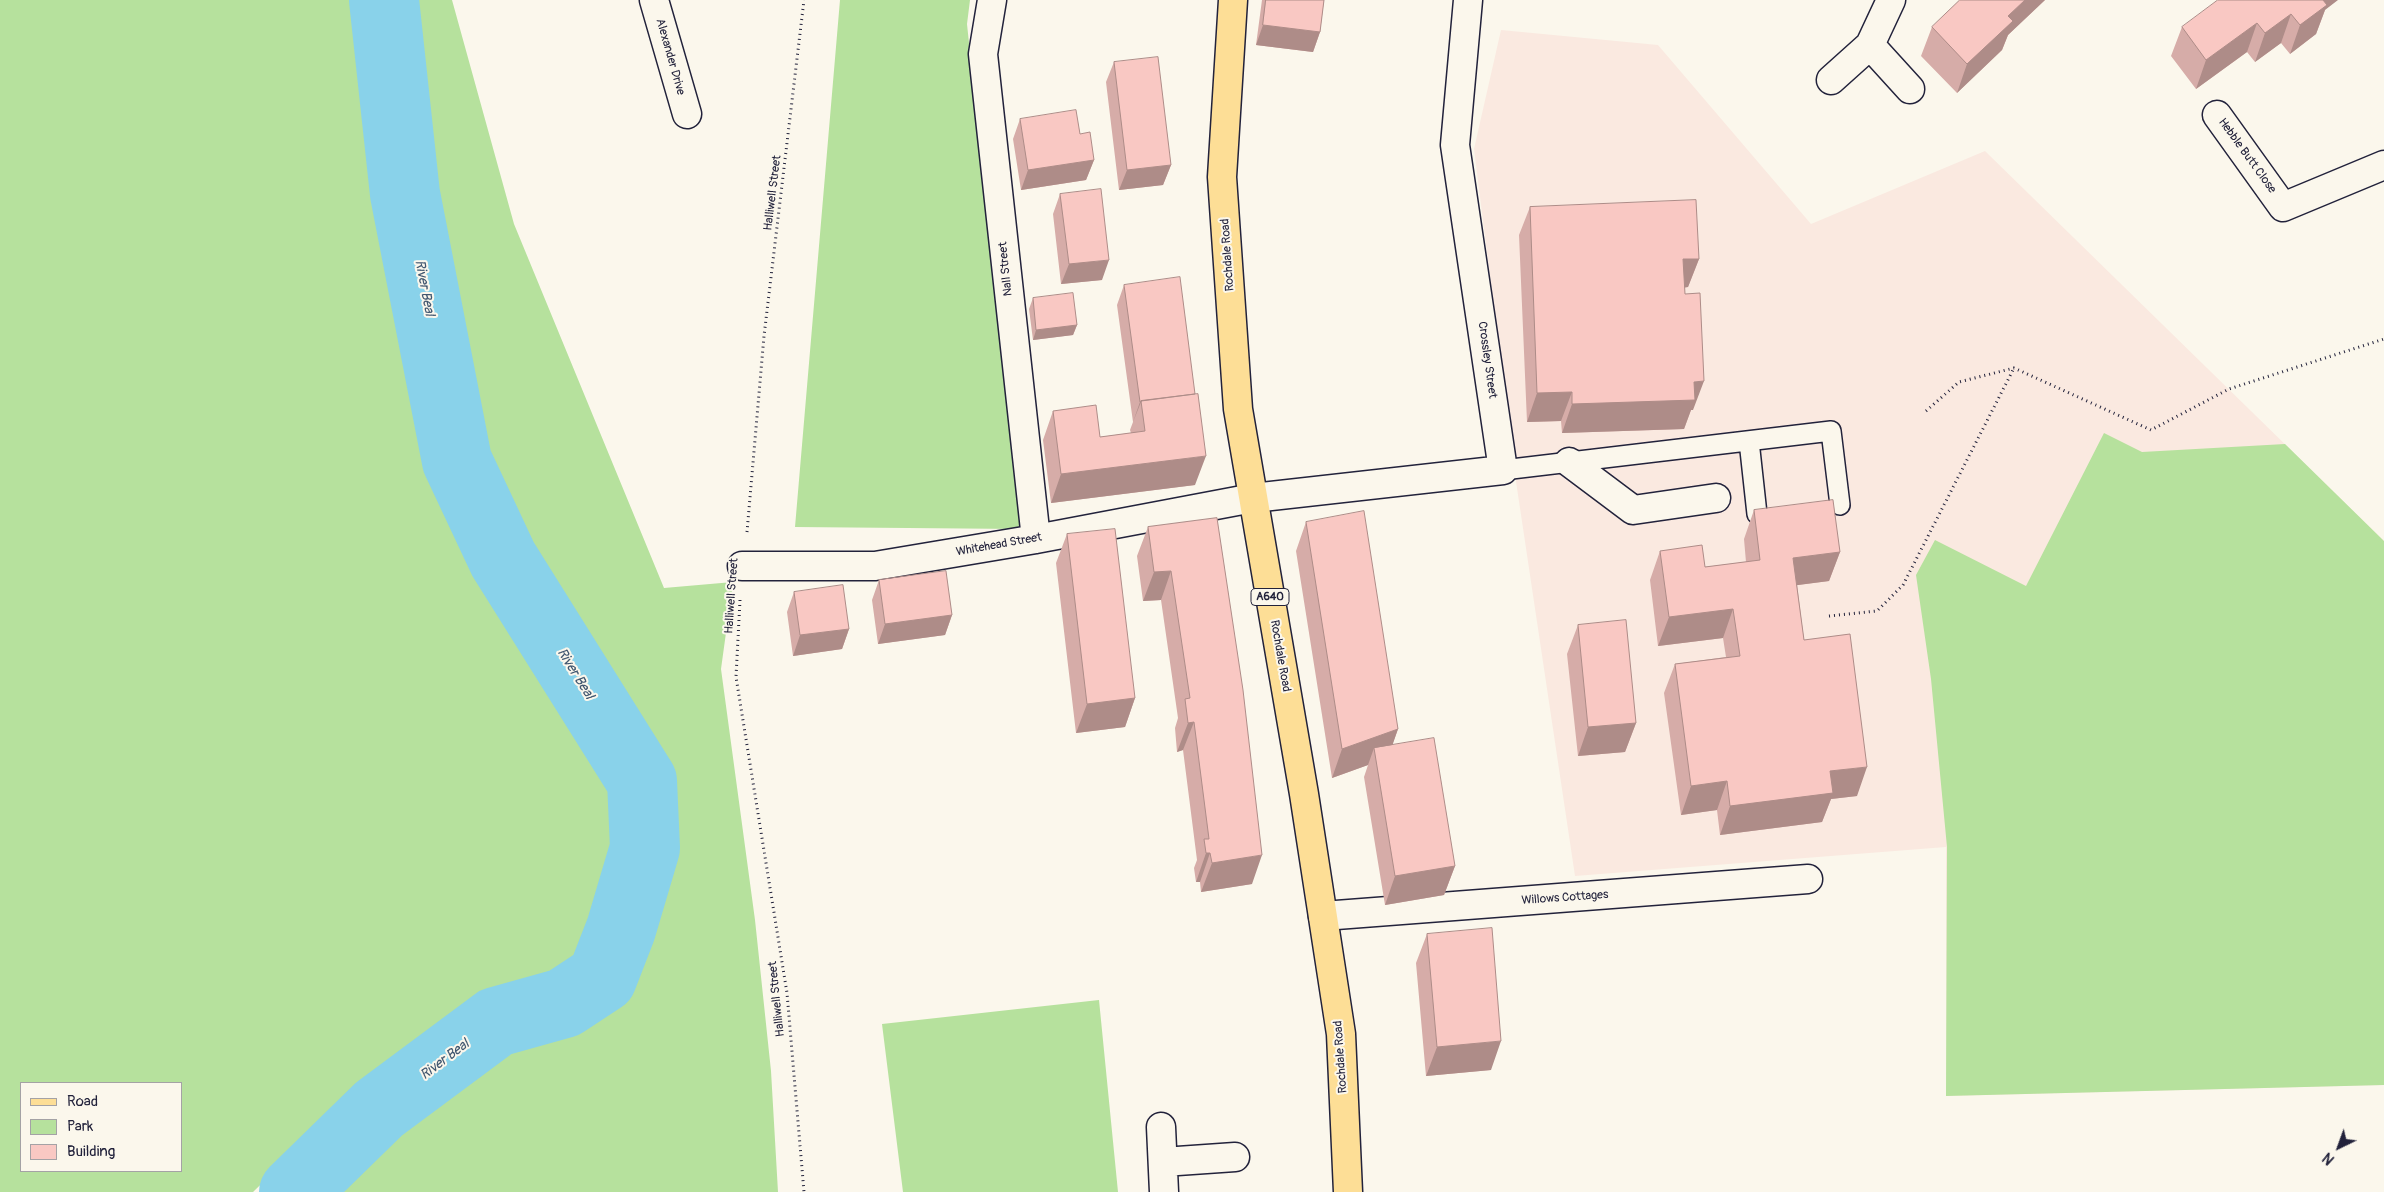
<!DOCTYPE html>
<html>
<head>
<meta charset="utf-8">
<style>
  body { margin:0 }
  #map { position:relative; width:2384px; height:1192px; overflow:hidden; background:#fbf7ec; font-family:Pangolin,sans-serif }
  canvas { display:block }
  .legend { position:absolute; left:20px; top:1082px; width:162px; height:90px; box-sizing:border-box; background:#fbf7ec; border:1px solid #a4a2a5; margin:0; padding:6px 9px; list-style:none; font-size:15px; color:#22223b }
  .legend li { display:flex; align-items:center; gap:10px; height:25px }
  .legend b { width:25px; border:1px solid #a4a2a5 }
  .north { position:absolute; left:2314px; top:1122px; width:50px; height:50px; -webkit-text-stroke:4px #fbf7ec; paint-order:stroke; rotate:222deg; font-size:14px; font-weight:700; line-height:20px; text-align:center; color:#22223b }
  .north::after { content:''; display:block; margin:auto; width:18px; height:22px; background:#22223b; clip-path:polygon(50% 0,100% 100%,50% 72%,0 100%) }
</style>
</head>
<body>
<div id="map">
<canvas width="2384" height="1192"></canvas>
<ul class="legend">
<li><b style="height:6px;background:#fdde96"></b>Road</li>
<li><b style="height:14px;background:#b6e19d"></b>Park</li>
<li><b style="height:14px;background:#f9c8c3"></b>Building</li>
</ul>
<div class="north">N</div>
</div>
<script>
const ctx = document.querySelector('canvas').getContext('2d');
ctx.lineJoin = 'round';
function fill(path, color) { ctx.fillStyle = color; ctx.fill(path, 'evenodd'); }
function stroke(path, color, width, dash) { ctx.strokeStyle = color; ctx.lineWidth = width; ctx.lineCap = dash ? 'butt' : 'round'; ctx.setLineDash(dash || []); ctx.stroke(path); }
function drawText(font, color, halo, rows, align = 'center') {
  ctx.font = font + ' Pangolin,sans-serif'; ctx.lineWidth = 4; ctx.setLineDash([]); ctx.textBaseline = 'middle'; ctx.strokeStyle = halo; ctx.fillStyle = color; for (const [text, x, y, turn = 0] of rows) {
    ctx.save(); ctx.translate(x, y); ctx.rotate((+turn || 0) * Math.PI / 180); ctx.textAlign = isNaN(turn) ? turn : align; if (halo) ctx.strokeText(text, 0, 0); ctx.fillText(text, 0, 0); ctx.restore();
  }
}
fill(new Path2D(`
  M1501,30l157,15 153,179 174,-73 399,390v544l-438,11v-249l-371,29 -61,-408 -40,-319z`), '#fae9e0');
fill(new Path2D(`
  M0,0h359l45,341 46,166 160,262 19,61 -15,70 -22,48 -33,32 -68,22 -26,17 -176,138 -36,35h-253zM21,1083h160v88h-160z
  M402,0h50l62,224 150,364 69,-6 -12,87 34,251 16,151 7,121h-466l101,-94 96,-64 65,-7 42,-26 33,-69 14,-119 -12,-43 -136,-226 -35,-86 -57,-273z
  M840,0h130l-3,24 53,505 -225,-2z
  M2104,433l38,19 143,-8 99,97v544l-438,11 1,-249 -16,-168 -15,-104 19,-35 91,46z
  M1099,1000l19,192h-215l-21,-168z`), '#b6e19d');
stroke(new Path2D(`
  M294,1192l85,-83 117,-87 68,-19 38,-25 19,-49 24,-81 -3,-67 -139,-222 -46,-98 -52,-267 -21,-194`), '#89d2ea', 70);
const lane = new Path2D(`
  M1749,441l8,73
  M1503,470l328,-39 9,74`);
const street = new Path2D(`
  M654,0l33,114
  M992,0l-9,54 53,485
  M1870,45l21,-45
  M1831,80l39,-35 40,44
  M2217,115l66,92 101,-42
  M1569,462l64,48 83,-12
  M742,566h133l161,-27 217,-41 250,-28 -48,-325 13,-145
  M1323,916l485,-37
  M1161,1127l3,65
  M1163,1162l72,-5`);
const primary = new Path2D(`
  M1233,0l-11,177 16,232 66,385 37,240 7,158`);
stroke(lane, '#22223b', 22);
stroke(street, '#22223b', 31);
stroke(primary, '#22223b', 31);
stroke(new Path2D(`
  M1926,411l33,-29 55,-14 137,62 78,-41 155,-50
  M747,532l17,-196 40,-336
  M740,600l-4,77 51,316 17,199
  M1829,616l48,-5 26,-26 111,-217`), '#22223b', 3, [1, 4]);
stroke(lane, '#fbf7ec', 19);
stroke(street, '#fbf7ec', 28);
stroke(primary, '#fdde96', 28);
fill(new Path2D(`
  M1262,0h62l-4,32 -7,20 -57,-7z
  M1960,0h85l-37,35 -6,15 -45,43 -36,-37 11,-29z
  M2325,10l-9,24 -26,20 -9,-11 -26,19 -8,-10 -51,37 -25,-33 11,-29z
  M1114,62l57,103 -8,20 -44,5 -13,-108z
  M1020,119l60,15 14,26 -8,20 -65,10 -8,-51z
  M1060,194l42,86 -41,4 -8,-70z
  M1530,207l169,52 -11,28 -4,1 9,122h-2l-7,19 -122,4 -1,-12 -34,1 -8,-187z
  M1124,285l71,200 -144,18 -8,-63 10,-29 47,26 31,-4 -1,-3 3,-8 -16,-117z
  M1033,298l44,27 -4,10 -40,5 -4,-31z
  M1754,510l86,42 -11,29 -32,4 7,55 53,156 -26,3 -9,23 -102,13 -3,-25 -36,5 -17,-122 11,-29 51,-7 -3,-19 -65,8 -8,-66 10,-29 45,16 41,-5 -2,-23z
  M1217,518l35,366 -51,8 -1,-10h-4l-2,-14 3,-8 -14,-110 -6,2 -2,-24 3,-10 -17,-118 -18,1 -6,-45 11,-29z
  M1306,522l92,207 -6,16 63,121 -11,29 -59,10 -21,-128 4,-12 -36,13 -36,-227z
  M1067,534l68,164 -10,29 -49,6 -20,-170z
  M879,580l73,35 -7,20 -67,9 -6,-44z
  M794,592l55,37 -7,20 -49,7 -6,-44z
  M1578,625l58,98 -11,29 -47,4 -11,-102z
  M1427,934l64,136 -65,6 -10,-113z`), '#d6aca8');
fill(new Path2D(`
  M2025,0h20l-37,35 -6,15 -45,43 10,-29 41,-48z
  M2316,0h22l-13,10 -9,24 -26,20 10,-29z
  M2291,14l-10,29 -26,19 10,-29z
  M2257,23l-10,29 -51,37 10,-29z
  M1263,25l57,7 -7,20 -57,-7z
  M1094,160l-8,20 -65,10 7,-20z
  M1171,165l-8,20 -44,5 8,-20z
  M1683,259h16l-11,28 -15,1z
  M1109,260l-7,20 -41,4 8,-20z
  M1077,325l-4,10 -40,5 3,-10z
  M1704,381l-11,29h-2l-7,19 -122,4 10,-29 122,-22z
  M1572,392l-11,29 -34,1 10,-29z
  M1140,402h1l-8,20z
  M1206,456l-11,29 -144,18 10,-29z
  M1840,552l-11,29 -46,6 10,-29z
  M1171,571l-10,29 -18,1 11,-29z
  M1733,609l-10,29 -65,8 11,-29z
  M952,615l-7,20 -67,9 7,-20z
  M849,629l-7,20 -49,7 7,-21z
  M1135,698l-10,29 -49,6 11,-29z
  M1194,722l-11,28 -6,2 11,-29z
  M1636,723l-11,29 -47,4 10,-29z
  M1398,729l-10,29 -14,-10 -6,17 -36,13 10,-29z
  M1867,767l-10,29 -26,3 -9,23 -102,13 10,-29 100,-35z
  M1727,781l-10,29 -36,5 10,-29z
  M1206,853h4l-10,29h-4z
  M1262,855l-10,29 -51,8 11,-29z
  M1455,866l-11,29 -59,10 10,-29z
  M1501,1041l-10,29 -65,6 11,-29z`), '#ae8c88');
const building = new Path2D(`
  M1266,0h58l-4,32 -57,-7z
  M1960,0h65l-17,16 5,5 -46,43 -35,-37z
  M2218,0h105l4,5 -27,20 -9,-11 -26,19 -8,-10 -51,37 -24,-33z
  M1158,57l13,108 -44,5 -13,-108z
  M1076,110l4,24 10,-2 4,28 -66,10 -8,-51z
  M1101,189l8,71 -40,4 -9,-70z
  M1696,200l3,59h-16l2,35 15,-1 4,88 -10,1 1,18 -123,4v-12l-35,1 -7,-186z
  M1180,277l15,117 -54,7v1h-1l-16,-117z
  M1073,293l4,32 -41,5 -3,-32z
  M1198,394l8,62 -145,18 -8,-63 43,-6 4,32 45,-6 -4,-30z
  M1833,500l7,52 -47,6 11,82 46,-6 17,133 -37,4 3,22 -103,13 -3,-25 -36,5 -16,-122 65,-8 -7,-47 -64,8 -9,-66 42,-6 3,22 55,-7 -6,-50z
  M1364,511l34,218 -56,20 -36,-227z
  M1217,518l26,172 19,165 -50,8 -2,-10h-4l-2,-14h5l-15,-117 -6,1 -3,-24 5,-1 -19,-127 -17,1 -6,-45z
  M1115,529l20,169 -48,6 -20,-170z
  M946,571l6,44 -67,9 -6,-44z
  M843,585l6,44 -49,6 -6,-43z
  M1626,620l10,103 -48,4 -10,-102z
  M1434,738l21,128 -60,10 -21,-128z
  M1492,928l9,113 -64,6 -10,-113z`);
fill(building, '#f9c8c3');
stroke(building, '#ae8c88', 1);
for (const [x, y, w] of [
  [1270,597,38]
]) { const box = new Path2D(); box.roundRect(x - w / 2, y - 8.5, w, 17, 4); ctx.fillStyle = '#fbf7ec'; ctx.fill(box); stroke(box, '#22223b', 1); }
drawText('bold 11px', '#22223b', null, [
  ["A640",1270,597]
]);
drawText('12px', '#22223b', '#fbf7ec', [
  ["Alexander Drive",670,57,74],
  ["Hebble Butt Close",2247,156,54],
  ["Halliwell Street",773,193,-83],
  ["Rochdale Road",1228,255,-94],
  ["Nall Street",1006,269,-96],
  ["Crossley Street",1487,360,82],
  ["Whitehead Street",999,545,-10],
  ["Halliwell Street",732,596,-86],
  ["Rochdale Road",1280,656,80],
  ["Willows Cottages",1565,898,-4],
  ["Halliwell Street",777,999,-96],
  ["Rochdale Road",1341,1057,-94]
]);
drawText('italic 14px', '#415770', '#fbf7ec', [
  ["River Beal",424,288,79],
  ["River Beal",575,674,58],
  ["River Beal",445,1060,-37]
]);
</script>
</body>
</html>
